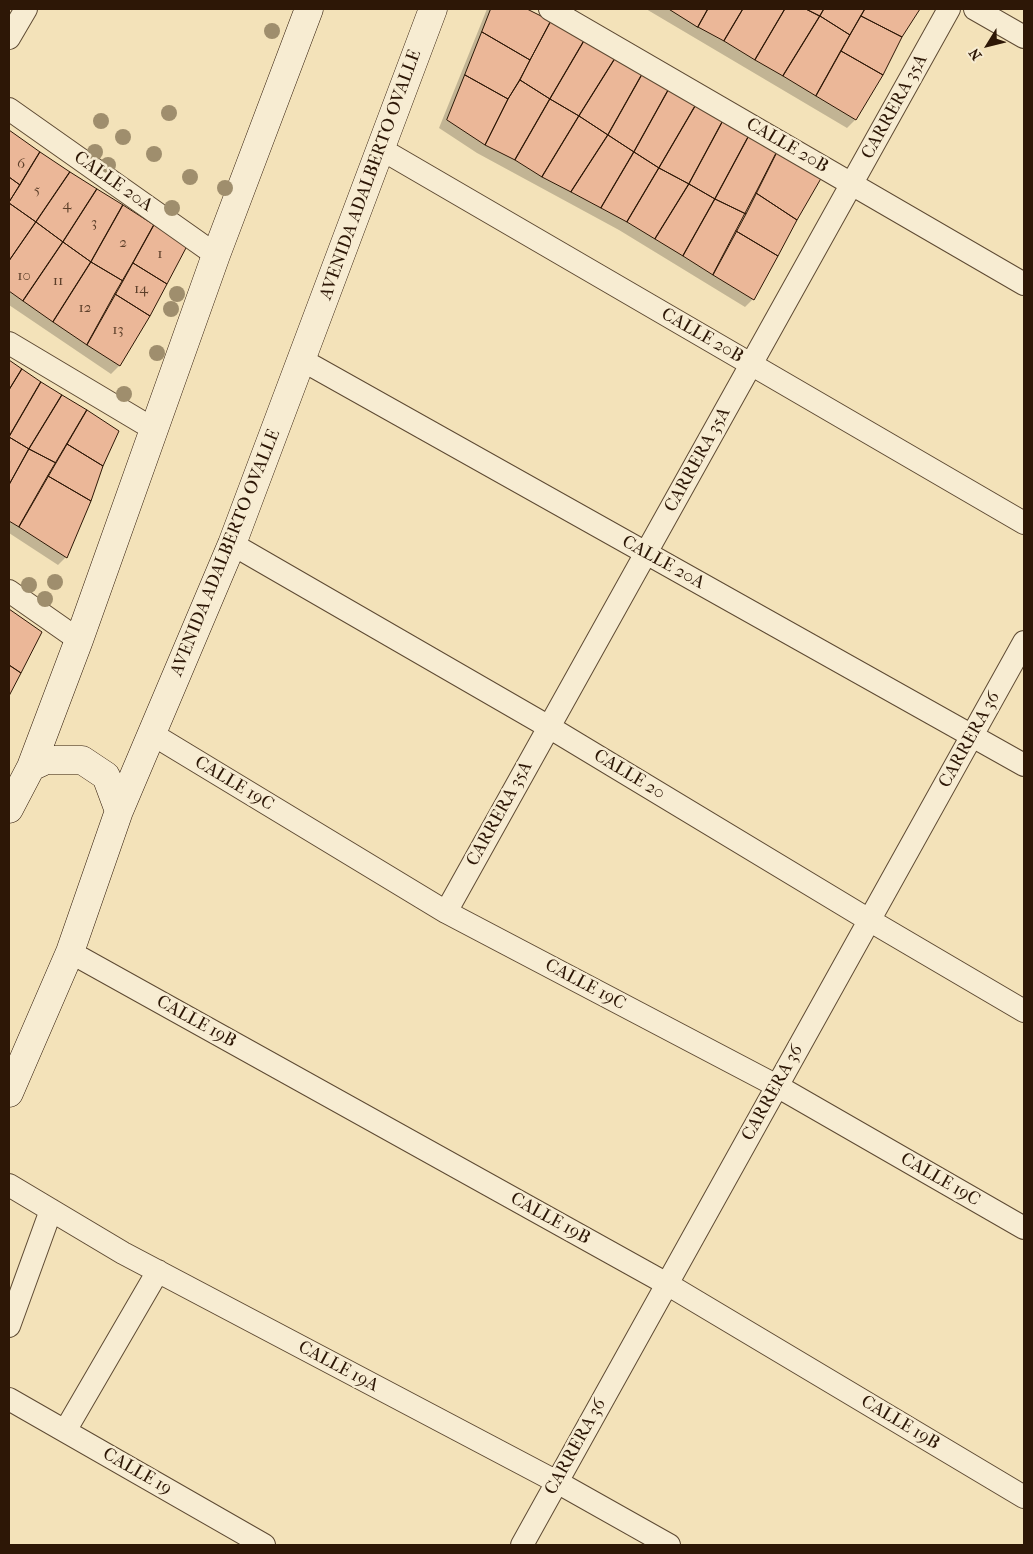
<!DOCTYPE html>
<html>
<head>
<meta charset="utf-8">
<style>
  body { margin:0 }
  #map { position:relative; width:1033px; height:1554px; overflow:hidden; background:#f3e2b9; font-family:"IM FELL French Canon",serif }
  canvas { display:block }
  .frame { position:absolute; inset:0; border:10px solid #2d1706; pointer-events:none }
  .north { position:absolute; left:963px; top:20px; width:50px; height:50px; -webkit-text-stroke:4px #f7ecd2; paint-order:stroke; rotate:234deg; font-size:14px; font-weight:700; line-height:20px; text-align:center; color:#2d1706 }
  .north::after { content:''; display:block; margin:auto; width:18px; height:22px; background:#2d1706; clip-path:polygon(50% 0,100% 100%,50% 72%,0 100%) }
</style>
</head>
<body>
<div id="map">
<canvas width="1033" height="1554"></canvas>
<div class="frame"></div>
<div class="north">N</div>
</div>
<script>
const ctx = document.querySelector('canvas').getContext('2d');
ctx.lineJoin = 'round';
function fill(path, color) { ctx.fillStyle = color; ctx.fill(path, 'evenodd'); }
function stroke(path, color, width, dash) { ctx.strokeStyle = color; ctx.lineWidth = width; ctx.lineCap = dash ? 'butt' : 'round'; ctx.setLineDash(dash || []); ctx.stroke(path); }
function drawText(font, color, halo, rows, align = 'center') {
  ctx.font = font + ' "IM FELL French Canon",serif'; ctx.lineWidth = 5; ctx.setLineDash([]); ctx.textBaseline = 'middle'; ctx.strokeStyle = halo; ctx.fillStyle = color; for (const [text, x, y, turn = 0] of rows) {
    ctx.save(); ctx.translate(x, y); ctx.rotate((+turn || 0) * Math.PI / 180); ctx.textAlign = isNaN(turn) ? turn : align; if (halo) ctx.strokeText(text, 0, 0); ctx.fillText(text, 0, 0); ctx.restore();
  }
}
fill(new Path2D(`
  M487,9h37l119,64 178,102 -68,124 -8,8 -126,-77 -142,-77 -38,-25z
  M646,9h273l-18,27 -19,38 -27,46 -8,8z
  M9,132l61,41 115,73 -36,69 -30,51 -8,8 -102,-69z
  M9,362l108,70 -51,125 -8,8 -49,-32z
  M9,610l31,23 -31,61z`), '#0003');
const building = new Path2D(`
  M491,9h36l24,12 -21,39 -48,-28z
  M669,9h39l-10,18z
  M708,9h35l-19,32 -26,-14z
  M743,9h42l-30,51 -31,-19z
  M785,9h21l14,7 -37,60 -28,-16z
  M806,9h18l-4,7z
  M824,9h41l-15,26 -30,-19z
  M865,9h55l-18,28 -41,-21z
  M820,16l30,19 -34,61 -33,-20z
  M861,16l41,21 -19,38 -42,-24z
  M551,21l33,20 -34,58 -30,-19z
  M482,32l48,28 -10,20 -12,19 -43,-24z
  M584,41l32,16 -37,59 -29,-17z
  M841,51l42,24 -27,45 -40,-24z
  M616,57l28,14 -36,64 -29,-19z
  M644,71l26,16 -36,65 -26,-17z
  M465,75l43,24 -23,46 -38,-25z
  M520,80l30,19 -35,61 -30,-15 23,-46z
  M670,87l27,16 -38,65 -25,-16z
  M550,99l29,17 -37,61 -27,-17z
  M697,103l28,14 -36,67 -30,-16z
  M579,116l29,19 -37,57 -29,-15z
  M725,117l27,13 -37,69 -26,-15z
  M9,130l31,22 -20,33 -11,-8z
  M752,130l27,18 -33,66 -31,-15z
  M608,135l26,17 -33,56 -30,-16z
  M779,148l44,27 -26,45 -41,-27z
  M40,152l30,20 -34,50 -27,-19z
  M634,152l25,16 -32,54 -26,-14z
  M659,168l30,16 -34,55 -28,-17z
  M70,172l27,17 -34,53 -27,-20z
  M9,177l11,8 -11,17z
  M689,184l26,15 -32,57 -28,-17z
  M97,189l26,16 -32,57 -28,-20z
  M756,193l41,27 -19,36 -42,-25z
  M715,199l31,15 -33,61 -30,-19z
  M9,203l27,19 -27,39z
  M123,205l31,20 -31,56 -32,-19z
  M36,222l27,20 -40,59 -14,-10v-30z
  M154,225l33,21 -20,38 -34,-21z
  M736,231l42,25 -24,44 -41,-25z
  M63,242l28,20 -38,60 -30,-21z
  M91,262l32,19 -36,64 -34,-23z
  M133,263l34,21 -17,32 -35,-22z
  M115,294l35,22 -30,50 -33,-21z
  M9,360l13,9 -13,21z
  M22,369l19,13 -32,55v-47z
  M41,382l21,13 -33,54 -20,-12z
  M62,395l25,15 -31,53 -27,-14z
  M87,410l32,21 -16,35 -36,-22z
  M9,437l20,12 -20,36z
  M67,444l36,22 -12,35 -43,-25z
  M29,449l27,14 -37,64 -10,-6v-36z
  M48,476l43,25 -24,57 -48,-31z
  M9,609l33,23 -21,41 -12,-8z
  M9,665l12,8 -12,23z`);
fill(building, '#ebb798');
stroke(building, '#2d1706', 1);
const street = new Path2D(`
  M550,9l474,275
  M975,9l49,28
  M9,38l17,-29
  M9,109l207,146
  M381,149l643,374
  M9,343l146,87
  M302,360l722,405
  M232,544l317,183 320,193 155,91
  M9,591l70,49
  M152,734l294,178 331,174 247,142
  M446,912l503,-903
  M70,952l597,332 357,213
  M9,1185l114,68 434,229 112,63
  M9,1326l42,-116
  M9,1399l255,146
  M65,1431l93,-160
  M522,1545l502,-903`);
const secondary = new Path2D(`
  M31,767l48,-127 137,-385 93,-246
  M9,809l22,-42 15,-7h36l24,16 13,35
  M9,1093l61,-141 49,-141 113,-267 201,-535`);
stroke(street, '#5e4a33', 24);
stroke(secondary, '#2d1706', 29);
stroke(street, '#f7ecd2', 22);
stroke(secondary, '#f7ecd2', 28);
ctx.fillStyle = '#9f8e6d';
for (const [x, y] of [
  [272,31],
  [169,113],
  [101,121],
  [123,137],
  [95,152],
  [154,154],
  [108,165],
  [190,177],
  [225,188],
  [172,208],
  [177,294],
  [171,309],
  [157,353],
  [124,394],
  [55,582],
  [29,585],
  [45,599]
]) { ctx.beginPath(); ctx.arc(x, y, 8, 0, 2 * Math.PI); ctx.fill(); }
drawText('15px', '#5c3f2a', null, [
  ["6",21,164],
  ["5",37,190],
  ["4",67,205],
  ["3",94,223],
  ["2",123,243],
  ["1",160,254],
  ["10",24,276],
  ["11",58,281],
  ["14",141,289],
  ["12",85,308],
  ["13",118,330]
]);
drawText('18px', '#2d1706', '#f7ecd2', [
  ["CARRERA 35A",895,107,-61],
  ["CALLE 20B",787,146,30],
  ["AVENIDA ADALBERTO OVALLE",371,175,-70],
  ["CALLE 20A",113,182,35],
  ["CALLE 20B",702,336,30],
  ["CARRERA 35A",698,460,-61],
  ["AVENIDA ADALBERTO OVALLE",226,553,-68],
  ["CALLE 20A",663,563,29],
  ["CARRERA 36",970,740,-61],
  ["CALLE 20",629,775,31],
  ["CALLE 19C",234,784,31],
  ["CARRERA 35A",500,814,-61],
  ["CALLE 19C",585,985,28],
  ["CALLE 19B",196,1022,29],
  ["CARRERA 36",773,1093,-61],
  ["CALLE 19C",940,1180,30],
  ["CALLE 19B",550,1219,29],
  ["CALLE 19A",338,1367,28],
  ["CALLE 19B",900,1423,31],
  ["CARRERA 36",576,1447,-61],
  ["CALLE 19",137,1472,30]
]);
</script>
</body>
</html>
